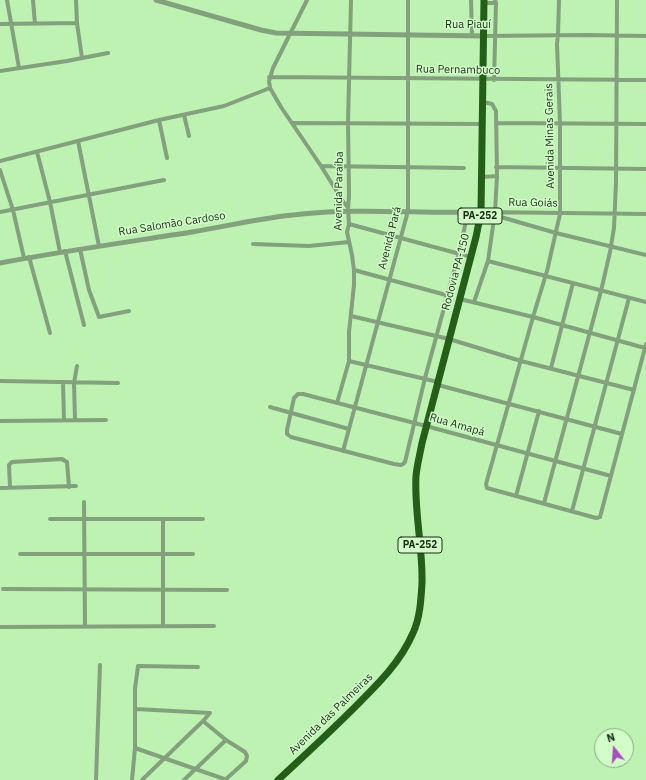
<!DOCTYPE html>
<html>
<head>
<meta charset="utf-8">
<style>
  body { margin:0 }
  #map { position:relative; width:646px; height:780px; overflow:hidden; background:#bdf2b3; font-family:"IBM Plex Sans",sans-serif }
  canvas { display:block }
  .north { position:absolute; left:594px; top:728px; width:40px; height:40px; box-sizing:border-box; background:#d2fdc9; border:1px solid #88aa81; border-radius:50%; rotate:343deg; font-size:11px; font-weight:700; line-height:16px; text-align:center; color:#1a2e16 }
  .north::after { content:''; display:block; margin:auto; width:14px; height:18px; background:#a950bc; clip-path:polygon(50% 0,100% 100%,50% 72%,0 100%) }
</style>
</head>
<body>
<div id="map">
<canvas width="646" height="780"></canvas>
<div class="north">N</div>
</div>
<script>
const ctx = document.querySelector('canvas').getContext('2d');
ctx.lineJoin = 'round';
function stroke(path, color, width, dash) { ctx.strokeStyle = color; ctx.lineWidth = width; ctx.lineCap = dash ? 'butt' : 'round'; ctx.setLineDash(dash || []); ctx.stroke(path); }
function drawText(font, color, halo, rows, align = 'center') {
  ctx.font = font + ' "IBM Plex Sans",sans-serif'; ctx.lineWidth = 3; ctx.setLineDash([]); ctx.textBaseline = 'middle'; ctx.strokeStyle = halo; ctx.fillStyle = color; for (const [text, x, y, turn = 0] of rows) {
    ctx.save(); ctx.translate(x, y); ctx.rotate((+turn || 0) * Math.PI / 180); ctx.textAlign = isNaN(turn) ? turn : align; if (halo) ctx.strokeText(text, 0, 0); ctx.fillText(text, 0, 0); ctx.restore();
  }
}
stroke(new Path2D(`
  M7,0l12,68
  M33,0l2,24
  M76,0l1,23 5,35
  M307,0l-34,68 -4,13 1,7 11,19 40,59 23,37 4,4
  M471,0l1,35
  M559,0l-1,35 -1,9 3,79v91l-13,57 -14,46 -47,167 1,4 109,30 4,-1 46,-173
  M484,3h12
  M0,24l77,-1
  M483,36l103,-1 60,1
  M0,71l67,-10 41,-8
  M269,77l377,3
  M494,80l2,-77 -1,-3
  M184,115l5,21
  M159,120l8,38
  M293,123l190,1
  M497,123l149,1
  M78,141l21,105
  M37,152l13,50 10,50
  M0,161l159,-41 65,-14 46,-18
  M321,166l143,2
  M496,167l150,2
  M0,170l13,40 11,48
  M482,177l15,-1
  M0,212l164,-32
  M468,212l-9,41 -34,125 -20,84 -2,2 -2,1 -7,-1 -103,-27 -4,-3v-4l7,-32 4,-4h5c41,11 82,21 123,32l185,50
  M481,212l165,2
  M500,212l1,5 55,16 90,22
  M349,224l122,33
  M253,244l56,2 40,-4
  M80,249l9,41 10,27 30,-6
  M65,251l19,74
  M29,257l21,76
  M488,261l158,41
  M354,270l92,25
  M460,299l73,18 112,31
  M474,302l14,-41 7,-49 2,-36 -1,-65 -4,-7 -9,-2
  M351,316l98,23 72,22 113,29
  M349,361l89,21
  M551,368l22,-85
  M0,381l118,2
  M63,382l1,38
  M438,385l184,49
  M337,403l12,-42v-29l5,-47v-15l-2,-15 -5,-23 2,-8 -1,-14 1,-15 -1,-73 3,-122
  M270,407l79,22
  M75,420l-1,-37 3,-17
  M0,421l106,-1
  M343,451l65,-240v-211
  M10,487l-1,-22 3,-3 50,-3 5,3 2,25
  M0,488l76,-2
  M516,496l23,-85
  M84,502l1,124
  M544,503l57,-212 9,-39 4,-24 2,-45 1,-183
  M572,511l57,-213
  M50,519h153
  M20,554h173
  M3,589l224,1
  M163,626v-107
  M0,627l214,-1
  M136,709l74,4 -7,8 -61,59
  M203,721l23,19 19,12 2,4 -1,5 -21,19
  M135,748l92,32
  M96,780l4,-115
  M132,780l3,-32v-59l3,-23 60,1
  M184,780l42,-40`), '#82a17c', 4);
stroke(new Path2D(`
  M156,0l105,30 15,3 207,3
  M0,263c64,-12 128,-21 192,-31 36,-6 73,-15 110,-18 60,-6 119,0 179,-2`), '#82a17c', 5);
stroke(new Path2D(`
  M278,780c26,-24 52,-48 77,-73 22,-22 45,-44 58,-74 7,-15 8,-33 9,-50 1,-36 -8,-71 -6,-107 1,-11 4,-22 6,-33l54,-206 5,-25 3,-212`), '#245e19', 7);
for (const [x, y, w] of [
  [480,216,44],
  [420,545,44]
]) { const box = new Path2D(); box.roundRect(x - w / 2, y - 8, w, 16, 3); ctx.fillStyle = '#d2fdc9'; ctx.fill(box); stroke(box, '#1a2e16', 1); }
drawText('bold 10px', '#1a2e16', null, [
  ["PA-252",480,216],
  ["PA-252",420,545]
]);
drawText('11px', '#1a2e16', '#d2fdc9', [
  ["Rua Piauí",468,25],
  ["Rua Pernambuco",458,70,1],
  ["Avenida Minas Gerais",550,136,-91],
  ["Avenida Paraíba",339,191,-89],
  ["Rua Goiás",533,203,1],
  ["Rua Salomão Cardoso",172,224,-9],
  ["Avenida Pará",390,238,-76],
  ["Rodovia PA-150",456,272,-75],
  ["Rua Amapá",457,425,16],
  ["Avenida das Palmeiras",331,714,-44]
]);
</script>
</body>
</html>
